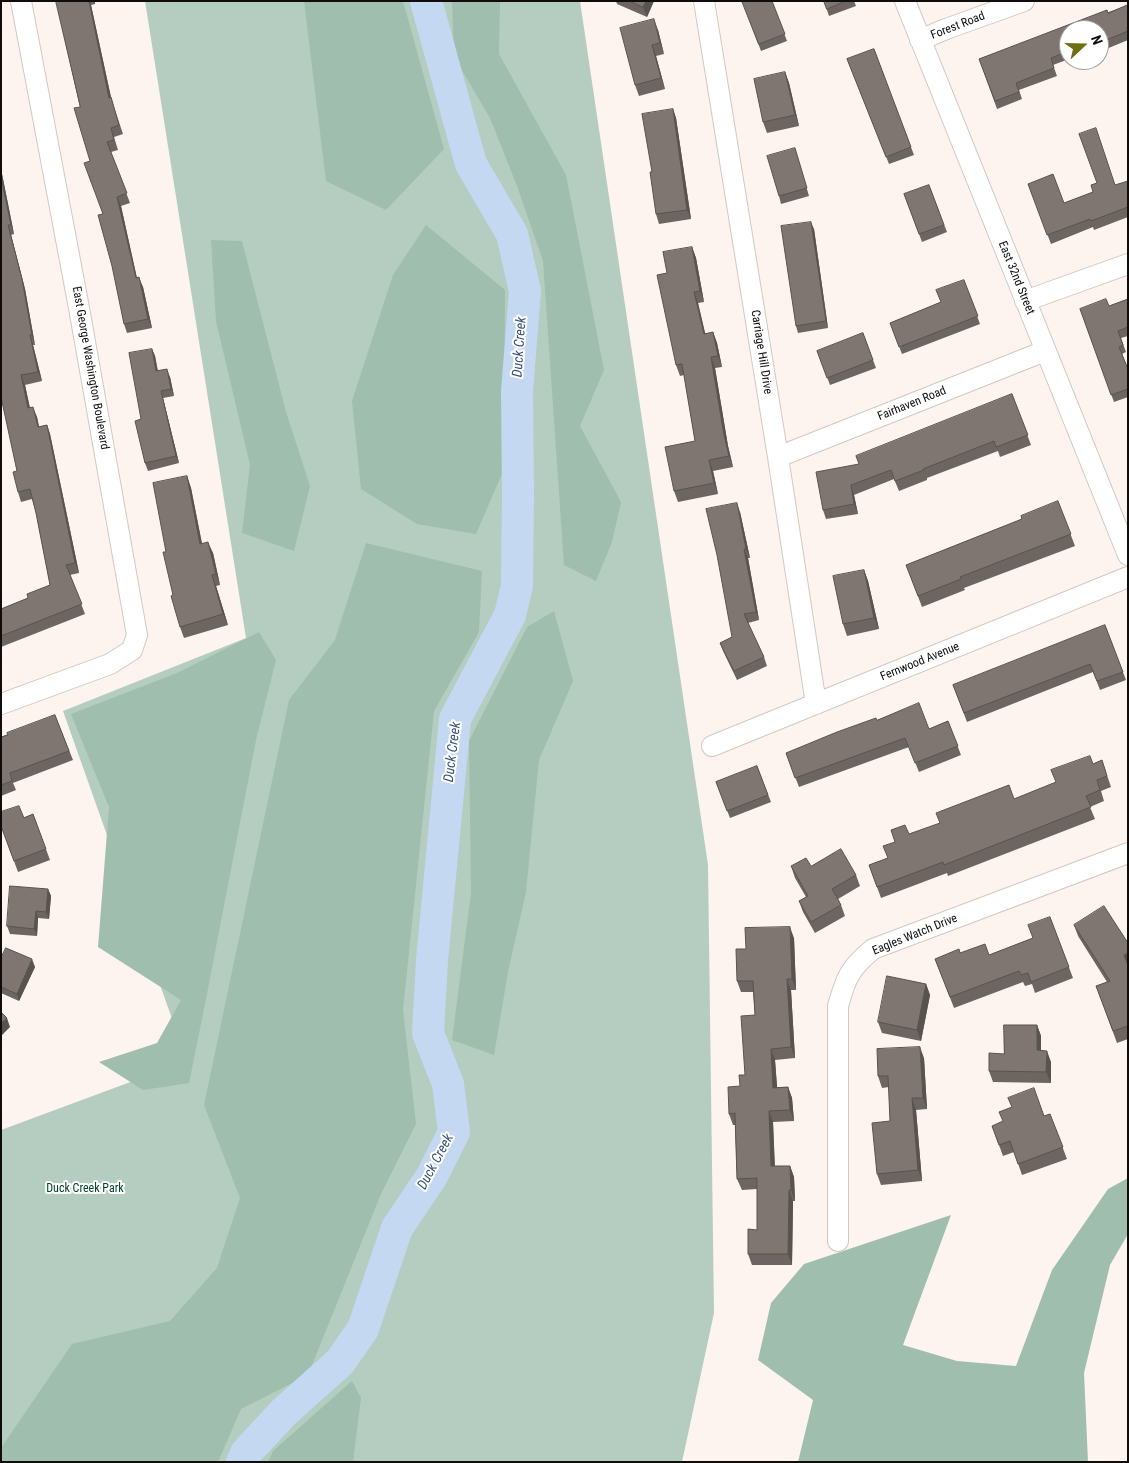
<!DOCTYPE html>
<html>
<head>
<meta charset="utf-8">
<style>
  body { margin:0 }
  #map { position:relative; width:1129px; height:1463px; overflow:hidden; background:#fef4ef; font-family:"Roboto Condensed",sans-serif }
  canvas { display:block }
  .frame { position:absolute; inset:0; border:2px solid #0f0c0b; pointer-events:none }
  .north { position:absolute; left:1059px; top:20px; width:50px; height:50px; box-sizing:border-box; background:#fff; border:1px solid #9f9e9d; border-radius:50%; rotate:69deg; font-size:14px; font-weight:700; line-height:20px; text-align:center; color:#0f0c0b }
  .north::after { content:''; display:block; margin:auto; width:18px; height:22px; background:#6f7013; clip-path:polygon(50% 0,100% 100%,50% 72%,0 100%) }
</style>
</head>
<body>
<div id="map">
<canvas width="1129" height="1463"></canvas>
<div class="frame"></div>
<div class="north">N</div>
</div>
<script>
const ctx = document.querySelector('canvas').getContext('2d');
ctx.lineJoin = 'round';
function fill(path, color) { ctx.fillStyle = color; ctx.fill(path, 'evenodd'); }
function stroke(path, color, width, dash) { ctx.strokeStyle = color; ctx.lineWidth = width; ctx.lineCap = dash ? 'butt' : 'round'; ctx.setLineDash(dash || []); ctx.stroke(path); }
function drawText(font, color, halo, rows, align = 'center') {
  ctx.font = font + ' "Roboto Condensed",sans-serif'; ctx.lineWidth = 4; ctx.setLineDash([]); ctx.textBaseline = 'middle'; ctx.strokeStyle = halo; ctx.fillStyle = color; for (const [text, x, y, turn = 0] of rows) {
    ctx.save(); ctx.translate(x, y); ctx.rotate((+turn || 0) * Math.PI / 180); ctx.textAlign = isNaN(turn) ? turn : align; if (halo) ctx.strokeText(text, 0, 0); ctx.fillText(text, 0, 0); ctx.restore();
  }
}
fill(new Path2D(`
  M145,1h435l128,864 6,448 -32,149h-681v-332l186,-69 -124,-350 183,-73z`), '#b4cdc0');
fill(new Path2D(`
  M304,1h99l41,148 -58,61 -60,-29z
  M452,1h48l-1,53 67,121 38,195 -24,56 41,76 -9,40 -16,39 -32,-16 -21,-304 -26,-75 -27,-68 -36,-61z
  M426,225l79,65 -1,179 -28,65 -59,-10 -56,-35 -9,-88 41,-126z
  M211,240l31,1 44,171 24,74 -16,65 -52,-18 8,-68 -34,-144z
  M366,543l116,28 -3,61 -45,79 -31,299 13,114 -35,70 -73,181 -67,34 -23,53h-217v-14l71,-104 98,-23 47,-53 23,-70 -36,-93 85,-405 46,-60z
  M554,611l19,70 -34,79 -13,132 -18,80 -14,83 -42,-15 19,-147 -2,-152 58,-114z
  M259,632l17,28 -20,80 -51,264 -16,79 -46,7 -44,-28 58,-19 24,-43 -83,-53 11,-140 -38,-93 106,-41z
  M1128,1178v56l-18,31 -26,108 4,89h-290l15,-62 -55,-40 13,-57 33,-39 147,-49 -48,130 54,16 59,5 36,-96 56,-81z
  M352,1381l9,17 -8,64h-85l5,-11z`), '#9fbeae');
stroke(new Path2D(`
  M242,1462l4,-9 38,-41 56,-50 23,-33 34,-101 35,-52 22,-44 -6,-48 -20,-51 4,-73 23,-241 55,-104 7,-29 1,-91 -1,-104 8,-100 -13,-57 -41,-70 -45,-163`), '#c5d8f1', 32);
const minor = new Path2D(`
  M704,1l74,456 38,247
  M905,1l223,554
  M920,40l26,-11 78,-28
  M1025,301l103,-37
  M778,457l267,-106
  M1,704l109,-40 22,-14 5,-15 -58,-327 -58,-307
  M712,746l416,-169
  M838,1241v-235c8,-29 12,-38 35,-57l255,-96`);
stroke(minor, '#d2c8c3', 22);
stroke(minor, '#fff', 20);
fill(new Path2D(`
  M56,1h39v3l-4,1 20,92 3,10 9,27 -9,3 4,13 -7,2 19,51 -9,3 16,72 6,9 9,41 -25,5 -3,-9 -21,-110 -13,-53 -10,-54z
  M616,1h38l-7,16 -30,-13z
  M742,1h30l15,40 -26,10z
  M824,1h30l2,5 -27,10z
  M1128,5v35l-29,12v-22h-30v29l-16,6 4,11 -38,14 3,9 -25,10 -18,-50z
  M658,30l6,24 -8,2 9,33 -26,7 -4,-11z
  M874,49l40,106 -25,9 -42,-105z
  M785,72l4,11 10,43 -32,7 -4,-11z
  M673,109l3,9 15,101 -32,5 -3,-10z
  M795,148l14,48 -28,8 -2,-8z
  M1,169l13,65 -3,1 14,54 10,56h-2l9,36 -17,4 5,23 7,9 2,10 8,-2 3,9 29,139 -9,2 15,39 -84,33v-38l27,-11 22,-13 -14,-72 -4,-14 -11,3 -3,-10z
  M1128,181v36l-34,13 -1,-3 -42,17 -23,-60 36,19 29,-11 23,-7z
  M929,185l18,47 -25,10 -18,-48z
  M814,229l14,99 -30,5 -2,-7z
  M692,247l4,11 8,44 -6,1 7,31 8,-2 4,11 5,24 -7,1 13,78 5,21 -20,4 5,23 -40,8 -4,-11 21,-50 -11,-66 -4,1 -4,-11 -9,-92z
  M964,280l16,44 -78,30 -12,-31 51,-21z
  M1128,299v37l-7,2 5,14 -4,2 6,15v28l-14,5 -34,-93 29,-3z
  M863,333l13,35 -46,17 -13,-34z
  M152,349l3,7 3,15 12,6 4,19 -11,2 16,65 -31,8 -3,-8 -4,-44z
  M1012,394l19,51 -31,12 -2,-6 -71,27v2l-28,11 -5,-12 -40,16 4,19 -32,5 -3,-9 36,-46z
  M187,476l4,12 11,55 11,10 7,32 -4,1 12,39 -44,13 -4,-11 -7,-32 -7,-43z
  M1058,501l17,45 -111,42 1,2 -43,17 -16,-42 116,-46z
  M740,512l10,46h-2l11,62 -11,3 16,34 3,9 -30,14 -14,-29 -3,-8 12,-6z
  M864,570l4,11 11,48 -32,7 -4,-12z
  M1105,625l21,55 -26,10 -7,-18 -126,50 -14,-37z
  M55,715l18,45 -60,23 3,7 -15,6v-59z
  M877,720l52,9 19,-8 13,34 -42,17 -10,-25 -110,40 -13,-34z
  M1102,760l9,27 -10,4 3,10 -14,6 5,12 -147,57 -1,-3 -66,25 -12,-33 19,-7 7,-16 14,-8 105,-35 42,-16 37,-19z
  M757,766l14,36 -41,16 -14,-36z
  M33,814l17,46 -32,12 -17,-46z
  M791,866h20l45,9 4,11 -22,13 3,6 4,11 -30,17 -12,-21 -4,-11 7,-4 -11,-19z
  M48,889l3,7 -2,23 -11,-1 -1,18 -27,-2 -3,-8z
  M1050,917l23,61 -38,15 -3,-9 -7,2 -2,-4 -69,26 -19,-49 25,-6 29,2 44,-17z
  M1074,925l54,18v96l-11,4 -21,-57 11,-4 -29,-46z
  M794,938l2,52h-5l4,68 -20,2 2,27h11l4,11 2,23 -21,1 2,44h15l4,11 1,24h-2l-1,64h-40l-4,-11 9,-24v-41l-15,1 -5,-11 -2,-54h-2l-4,-11 16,-39 10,-60 -2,-23h-12l-4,-11 9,-32z
  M1,958l34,9 -16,34 -18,-8z
  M926,984l4,11 -9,46 -39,-8 -4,-11z
  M1037,1025l4,11v14l10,12v21l-58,-1 -4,-11 15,-17z
  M924,1058l3,51 -11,1 6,71 -41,4 -4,-11 13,-53 -1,-34 -7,1 -4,-12z
  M1050,1114l17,45 -45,16 -8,-23 -11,4 -11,-30 52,-10z`), '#6d6562');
fill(new Path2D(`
  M89,1h1l1,4 22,102 -4,-9z
  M646,1h8l-7,16 -4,-10z
  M654,19l4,11 6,24 -4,-11z
  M652,45l4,11 9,33 -4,-11z
  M785,72l4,11 10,43 -4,-11z
  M673,109l3,9 15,101 -4,-9z
  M1,169l13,65 -3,-9 -10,-48z
  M117,197l4,9 18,82 -3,-10z
  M811,222l3,7 14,99 -2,-7z
  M8,225l3,10 14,54 10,56 -3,-10z
  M692,247l4,11 8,44 -4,-11z
  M139,277l4,10 9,41 -4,-9z
  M694,292l4,11 10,42 -4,-11z
  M713,332l4,11 5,24 -4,-11z
  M30,335l3,10 9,36 -4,-9z
  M152,349l3,7 4,23 -3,-8z
  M711,357l4,11 13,78 5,21 -4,-11 -5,-21z
  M167,369l3,8 4,19 -3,-7z
  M21,375l4,10 7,33 -4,-10z
  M161,391l2,7 16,65 -3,-7z
  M33,407l4,10 4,19 -3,-9z
  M47,425l3,9 29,139 -4,-10z
  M709,460l4,11 5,23 -4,-11z
  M187,476l4,12 13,67 -4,-11z
  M851,485l3,10 4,19 -4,-10z
  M737,503l3,9 10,46 -4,-9z
  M208,542l5,11 7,32 -4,-11z
  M744,549l4,9 11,62 -3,-8z
  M864,570l4,11 11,48 -5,-11z
  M212,575l4,11 12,39 -5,-11z
  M48,889l3,7 -2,23 -3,-7z
  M36,911l2,7 -1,18 -3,-7z
  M790,927l4,11 2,52 -4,-11z
  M1128,953v13l-4,-11z
  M32,959l3,8 -16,34 -2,-7z
  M787,979l4,11 4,68 -4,-11z
  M926,984l4,11 -9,46 -4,-11z
  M7,1018l3,9 -9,9v-13z
  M1037,1025l4,11v25l-4,-11z
  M920,1047l4,11 3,51 -4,-11z
  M771,1049l4,11 3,39 -5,-11z
  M1047,1051l4,11v21l-5,-11z
  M788,1087l4,11 2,23 -4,-11z
  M912,1098l4,12 6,71 -4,-11z
  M769,1111l4,11 2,56 -4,-12z
  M790,1166l4,11 1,24 -4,-11z
  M789,1190l4,11 -1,64 -4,-11z`), '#595350');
const building = new Path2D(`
  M56,1h33l20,97 2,-1 8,28 -8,3 3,12 -7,2 20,51 -10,4 19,81 3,-1 9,42 -24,5 -12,-58 -14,-51 5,-1 -19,-51 6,-2 -16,-53 6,-1z
  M630,1h16l-3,6z
  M742,1h30l13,33 -26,10z
  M824,1h22l-19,8z
  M1128,5v26l-29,12v-13h-30v21l-18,7 3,10 -38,15 3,9 -24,9 -16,-42 128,-49 1,3z
  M654,19l6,24 -8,2 9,33 -26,7 -15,-57z
  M874,49l37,98 -25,10 -39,-98z
  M785,72l10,43 -32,7 -9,-43z
  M673,109l14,101 -31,4 -6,-42h2l-10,-58z
  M1096,128l19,57 13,-4v26l-37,14 -1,-2 -43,16 -19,-51 25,-10 11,29 29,-11 -2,-7 6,-2 -18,-49z
  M795,148l12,40 -28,8 -12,-40z
  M1,177l10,48h-3l14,54 10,56h-2l8,37 -17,3 7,33 5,-1 5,20 9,-2 28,138 -9,2 16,39 -81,32v-27l27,-11 -1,-4 23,-9 -14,-72 -6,-24 -12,3 -5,-20 4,-1 -16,-74z
  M929,185l15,40 -25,9 -15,-40z
  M811,222l15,99 -30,5 -15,-100z
  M692,247l8,44 -6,1 10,42 9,-2 5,24 -7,1 13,78 5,21 -20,4 5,23 -40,8 -9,-44 30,-6 -13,-77 -6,1 -19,-90 10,-2 -4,-21z
  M964,280l14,36 -79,31 -9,-24 51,-21 -5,-12z
  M1106,299l3,7 19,-7v28l-10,4 5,14 -4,2 9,22v20l-17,6 -31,-86z
  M863,333l10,27 -46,18 -10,-27z
  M152,349l4,22 11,-2 4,20 -10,2 15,65 -31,7 -10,-42 6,-2 -12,-66z
  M1012,394l16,41 -32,12 -2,-6 -71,28 1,1 -29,11 -4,-11 -40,15 3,19 -31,6 -7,-38 43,-8 -3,-8z
  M187,476l13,68 8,-2 8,32 -4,1 11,39 -43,13 -9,-31 2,-1 -10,-43h3l-13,-69z
  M1058,501l13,33 -111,43 1,2 -43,17 -12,-31 116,-46 -1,-3z
  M737,503l9,46h-2l12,63 -12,2 20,43 -30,14 -14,-28 12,-6 -15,-82 -11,-46z
  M864,570l10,48 -31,6 -10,-48z
  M1105,625l18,47 -26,9 -7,-17 -126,49 -11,-28z
  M919,703l10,26 19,-8 10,25 -43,17 -10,-25 -110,40 -9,-25 51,-21 39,-14 1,2z
  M55,715l14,36 -59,22 2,8 -11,4v-48l7,-2 -1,-2z
  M1090,756l3,8 9,-4 5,16 -10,4 3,10 -14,6 5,11 -147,58 -1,-3 -66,25 -8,-22 19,-7 -5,-12 12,-4 -4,-12 14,-5 4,9 31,-11 -4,-10 73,-28 5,14 42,-17 -5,-12z
  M757,766l11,29 -41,16 -11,-29z
  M19,806l5,12 9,-4 13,35 -32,12 -13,-35v-14z
  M841,849l15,26 -24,14 9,16 -30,17 -12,-21 9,-5 -17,-30 15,-8 5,8z
  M10,886l38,3 -2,23 -10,-1 -2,18 -27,-3z
  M1104,906l24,37v10l-4,2 4,10v61l-15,5 -17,-45 14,-5 -36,-56z
  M1050,917l19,50 -38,15 -3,-9 -7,2 -2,-4 -69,26 -15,-38 24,-10 1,4 25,-9 4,11 44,-17 -5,-13z
  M790,927l2,52h-5l4,68 -20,2 2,39 15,-1 2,23 -21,1 2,55h19l1,24h-2l-1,64h-40v-25l9,1v-52l-20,1 -2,-66 -6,1 -1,-27 12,-1 -1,-11h6l-4,-59 14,-1 -2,-34h-16l-1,-32h10l-1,-21z
  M6,948l26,11 -15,35 -16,-7v-29z
  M887,976l39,8 -9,46 -39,-8z
  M1,1012l6,6 -6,5z
  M1004,1025h33v25l10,1 -1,21 -57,-1v-18l15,1z
  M920,1047l3,51h-11l6,72 -41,4 -5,-51 18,-2 -2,-45h-10l-1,-27z
  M1034,1088l10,28 6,-2 13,33 -45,17 -8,-23 -11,4 -7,-19 11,-5 -4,-9 13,-5 -4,-9z`);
fill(building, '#7f7672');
stroke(building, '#595350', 1);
drawText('12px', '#0f0c0b', '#fff', [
  ["Forest Road",958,26,-21],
  ["East 32nd Street",1016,278,68],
  ["Carriage Hill Drive",761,352,81],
  ["East George Washington Boulevard",90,368,80],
  ["Fairhaven Road",912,404,-22],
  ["Fernwood Avenue",920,662,-22],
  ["Eagles Watch Drive",915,935,-22]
]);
drawText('12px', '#03422d', '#fff', [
  ["Duck Creek Park",85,1189]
]);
drawText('italic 14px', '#365177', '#fff', [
  ["Duck Creek",520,347,-86],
  ["Duck Creek",453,752,-83],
  ["Duck Creek",436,1162,-62]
]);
</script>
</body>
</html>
